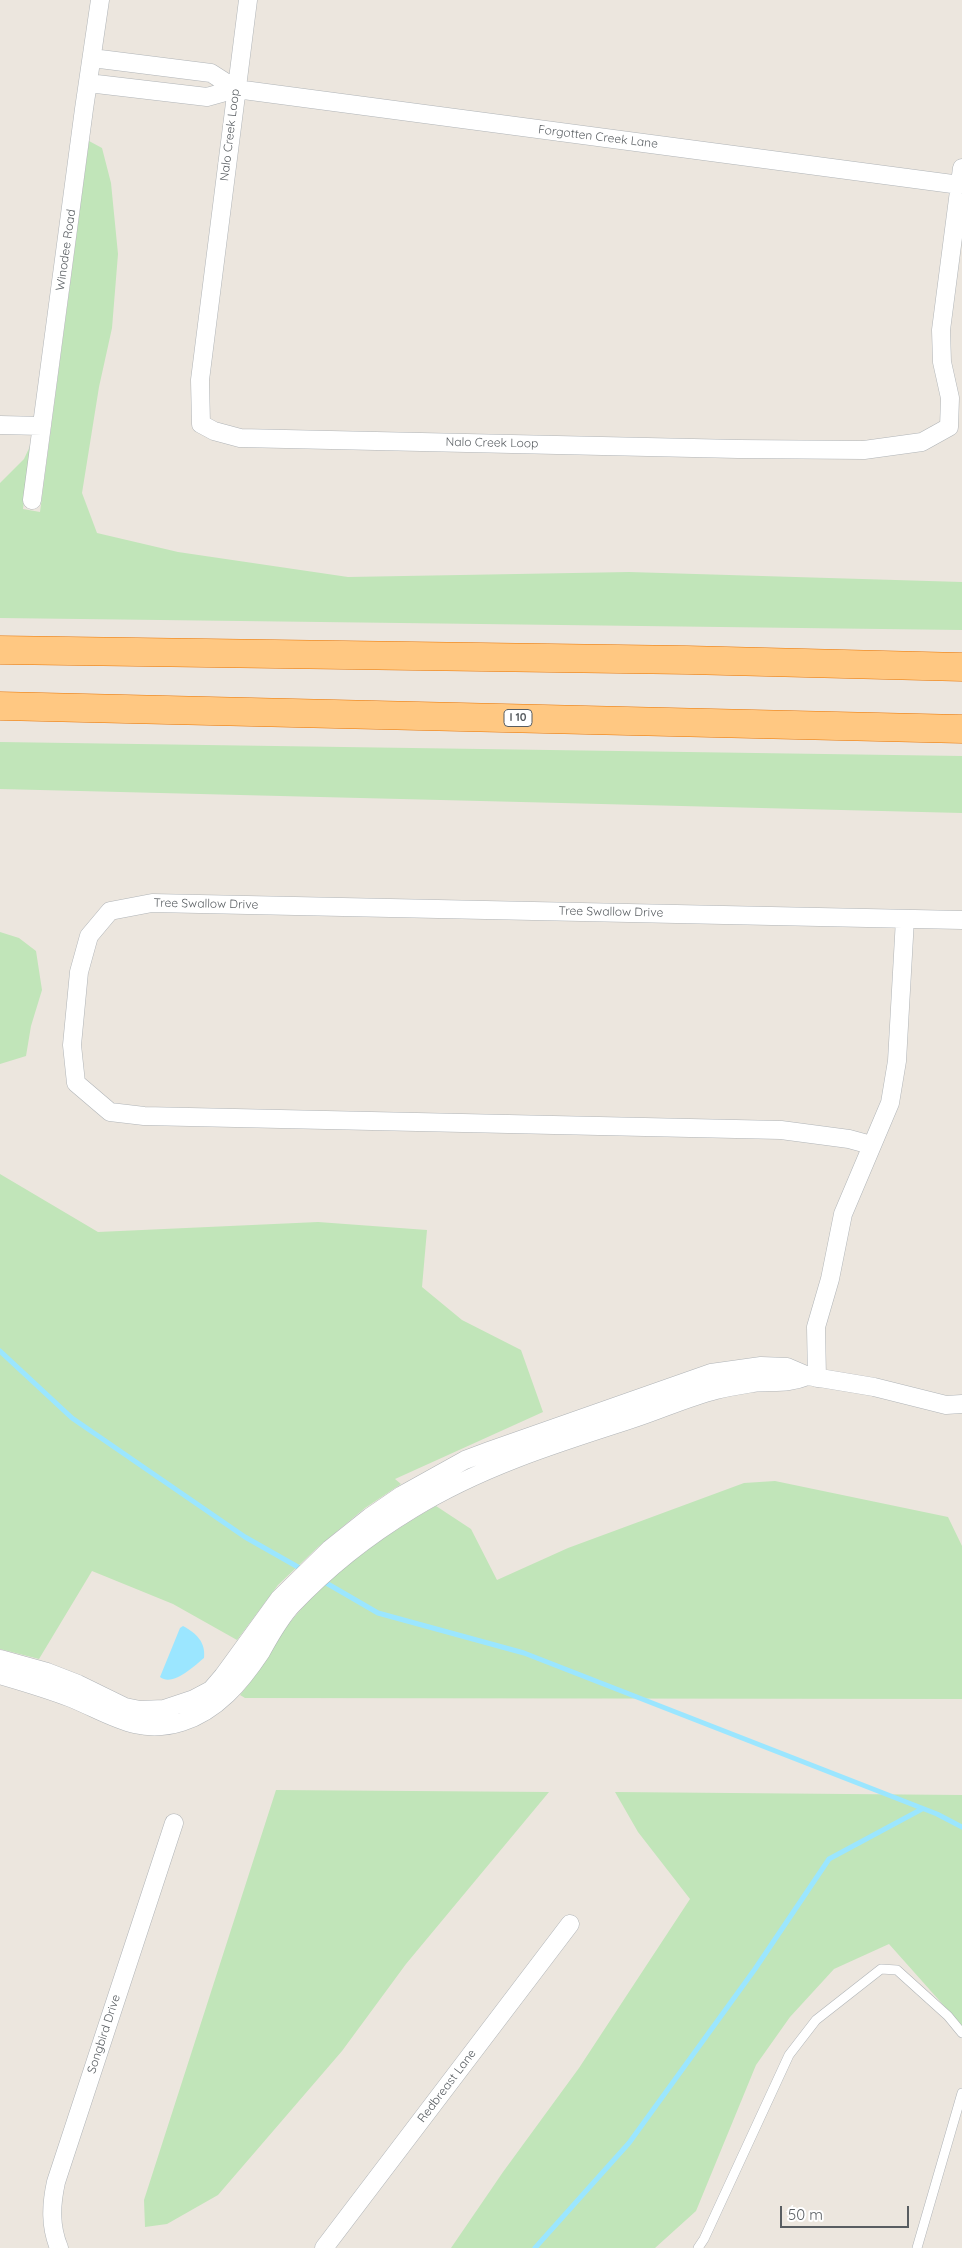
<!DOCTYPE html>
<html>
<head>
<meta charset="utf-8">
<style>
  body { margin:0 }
  #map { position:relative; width:962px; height:2248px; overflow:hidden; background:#ece6de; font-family:Quicksand,sans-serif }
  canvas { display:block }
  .scale { position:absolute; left:780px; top:2206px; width:129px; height:22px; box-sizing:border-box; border:2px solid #585d61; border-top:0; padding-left:6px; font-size:15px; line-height:18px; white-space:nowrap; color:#585d61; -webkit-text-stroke:4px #fff; paint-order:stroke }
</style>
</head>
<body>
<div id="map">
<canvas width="962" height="2248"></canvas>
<div class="scale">50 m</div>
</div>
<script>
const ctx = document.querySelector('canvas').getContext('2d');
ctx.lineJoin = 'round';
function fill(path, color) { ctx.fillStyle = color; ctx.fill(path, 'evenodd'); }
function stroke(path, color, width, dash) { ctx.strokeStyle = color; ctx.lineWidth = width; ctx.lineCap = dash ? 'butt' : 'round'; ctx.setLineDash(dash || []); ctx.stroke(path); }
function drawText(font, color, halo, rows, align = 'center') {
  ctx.font = font + ' Quicksand,sans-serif'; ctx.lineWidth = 5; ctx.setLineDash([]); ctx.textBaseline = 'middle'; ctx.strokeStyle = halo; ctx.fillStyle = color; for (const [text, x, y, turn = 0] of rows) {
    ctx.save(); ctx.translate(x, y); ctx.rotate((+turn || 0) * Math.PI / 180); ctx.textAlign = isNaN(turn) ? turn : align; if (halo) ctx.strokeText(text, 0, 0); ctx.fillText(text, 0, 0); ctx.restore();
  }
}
fill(new Path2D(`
  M89,141l13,7 9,35 7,71 -6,74 -13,59 -17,106 15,40 81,19 170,25 281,-5 333,10v48l-962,-12v-135l24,-24 7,-15 -8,65 17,3z
  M0,742l962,14v57l-962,-24z
  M0,932l19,6 17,13 6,39 -11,36 -5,30 -26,8z
  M0,1174l98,58 220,-10 109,8 -5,57 40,33 59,30 22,62 -148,67 6,5 -36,24 -47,39 -40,38 -41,55 -64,-36 -81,-33 -53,88 -39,-10z
  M775,1481l173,36 14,29v153l-717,-1 -5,-3c22,-25 35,-57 57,-81 37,-43 89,-80 139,-108l35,23 26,51 71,-32 176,-65z
  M276,1790l273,2 -143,172 -64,87 -124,144 -51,29 -22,3 -1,-27z
  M615,1792l347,3v231l-73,-82 -55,25 -44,48 -34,48 -60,146 -41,37h-204l52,-76 76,-104 111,-169 -52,-67z`), '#c1e5b9');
fill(new Path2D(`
  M183,1626c13,7 23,16 21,32 -10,8 -31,29 -44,19l20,-49z`), '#9be6ff');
stroke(new Path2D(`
  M0,1351l72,67 173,119 60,34
  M321,1580l57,33 146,40 413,161 25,13
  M535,2248l94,-105 126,-174 74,-110 93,-50`), '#9be6ff', 5);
const lane = new Path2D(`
  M698,2248l6,-9 85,-184 27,-35 65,-51 16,1 51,46 14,17
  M917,2248l45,-155`);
const street = new Path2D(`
  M248,0l-48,380 1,44 13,7 26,7 498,11 126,1 58,-8 27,-15 1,-29 -8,-36 -1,-32 21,-162
  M92,58l119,15 25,16
  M88,83l119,14 29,-8 724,96
  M0,425l42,1
  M32,500l52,-391 16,-109
  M871,1145l-22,-6 -68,-9 -637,-14 -34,-4 -34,-29 -4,-38 7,-73 10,-36 21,-25 42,-8 810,17
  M817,1378l-1,-51 14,-48 13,-65 47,-111 7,-42 8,-142
  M0,1659l47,13 31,12 47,23 15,3 24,-1 30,-10 17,-9 12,-14 56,-77 51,-50 40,-32 32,-22 63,-35 24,-9 222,-78 50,-7 26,1 21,9 66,11 72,18 16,-1
  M0,1675c24,7 48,14 71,23 39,16 67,38 111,24 35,-11 59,-40 79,-70 9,-16 18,-33 31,-47 34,-36 77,-70 120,-96 68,-42 145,-66 220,-90 28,-9 56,-22 84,-29 12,-3 25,-5 37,-7 20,-2 35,1 55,-7
  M59,2248c-9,-22 -8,-43 -3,-66l118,-359
  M324,2248l246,-324`);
const highway = new Path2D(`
  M0,650l687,10 275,7
  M0,706l962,23`);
stroke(lane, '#b0b4b7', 10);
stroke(street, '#b0b4b7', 19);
stroke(highway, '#ea7500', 29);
stroke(lane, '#fff', 9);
stroke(street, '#fff', 18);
stroke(highway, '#ffc882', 28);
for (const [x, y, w] of [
  [518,718,28]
]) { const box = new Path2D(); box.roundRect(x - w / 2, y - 8.5, w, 17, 4); ctx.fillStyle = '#fff'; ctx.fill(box); stroke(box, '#585d61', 1); }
drawText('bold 11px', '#585d61', null, [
  ["I 10",518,718]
]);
drawText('12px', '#585d61', '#fff', [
  ["Nalo Creek Loop",230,135,-83],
  ["Forgotten Creek Lane",598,137,7],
  ["Winodee Road",66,250,-82],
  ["Nalo Creek Loop",492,443,1],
  ["Tree Swallow Drive",206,904,1],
  ["Tree Swallow Drive",611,912,1],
  ["Songbird Drive",104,2034,-72],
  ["Redbreast Lane",447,2086,-53]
]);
</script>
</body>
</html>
